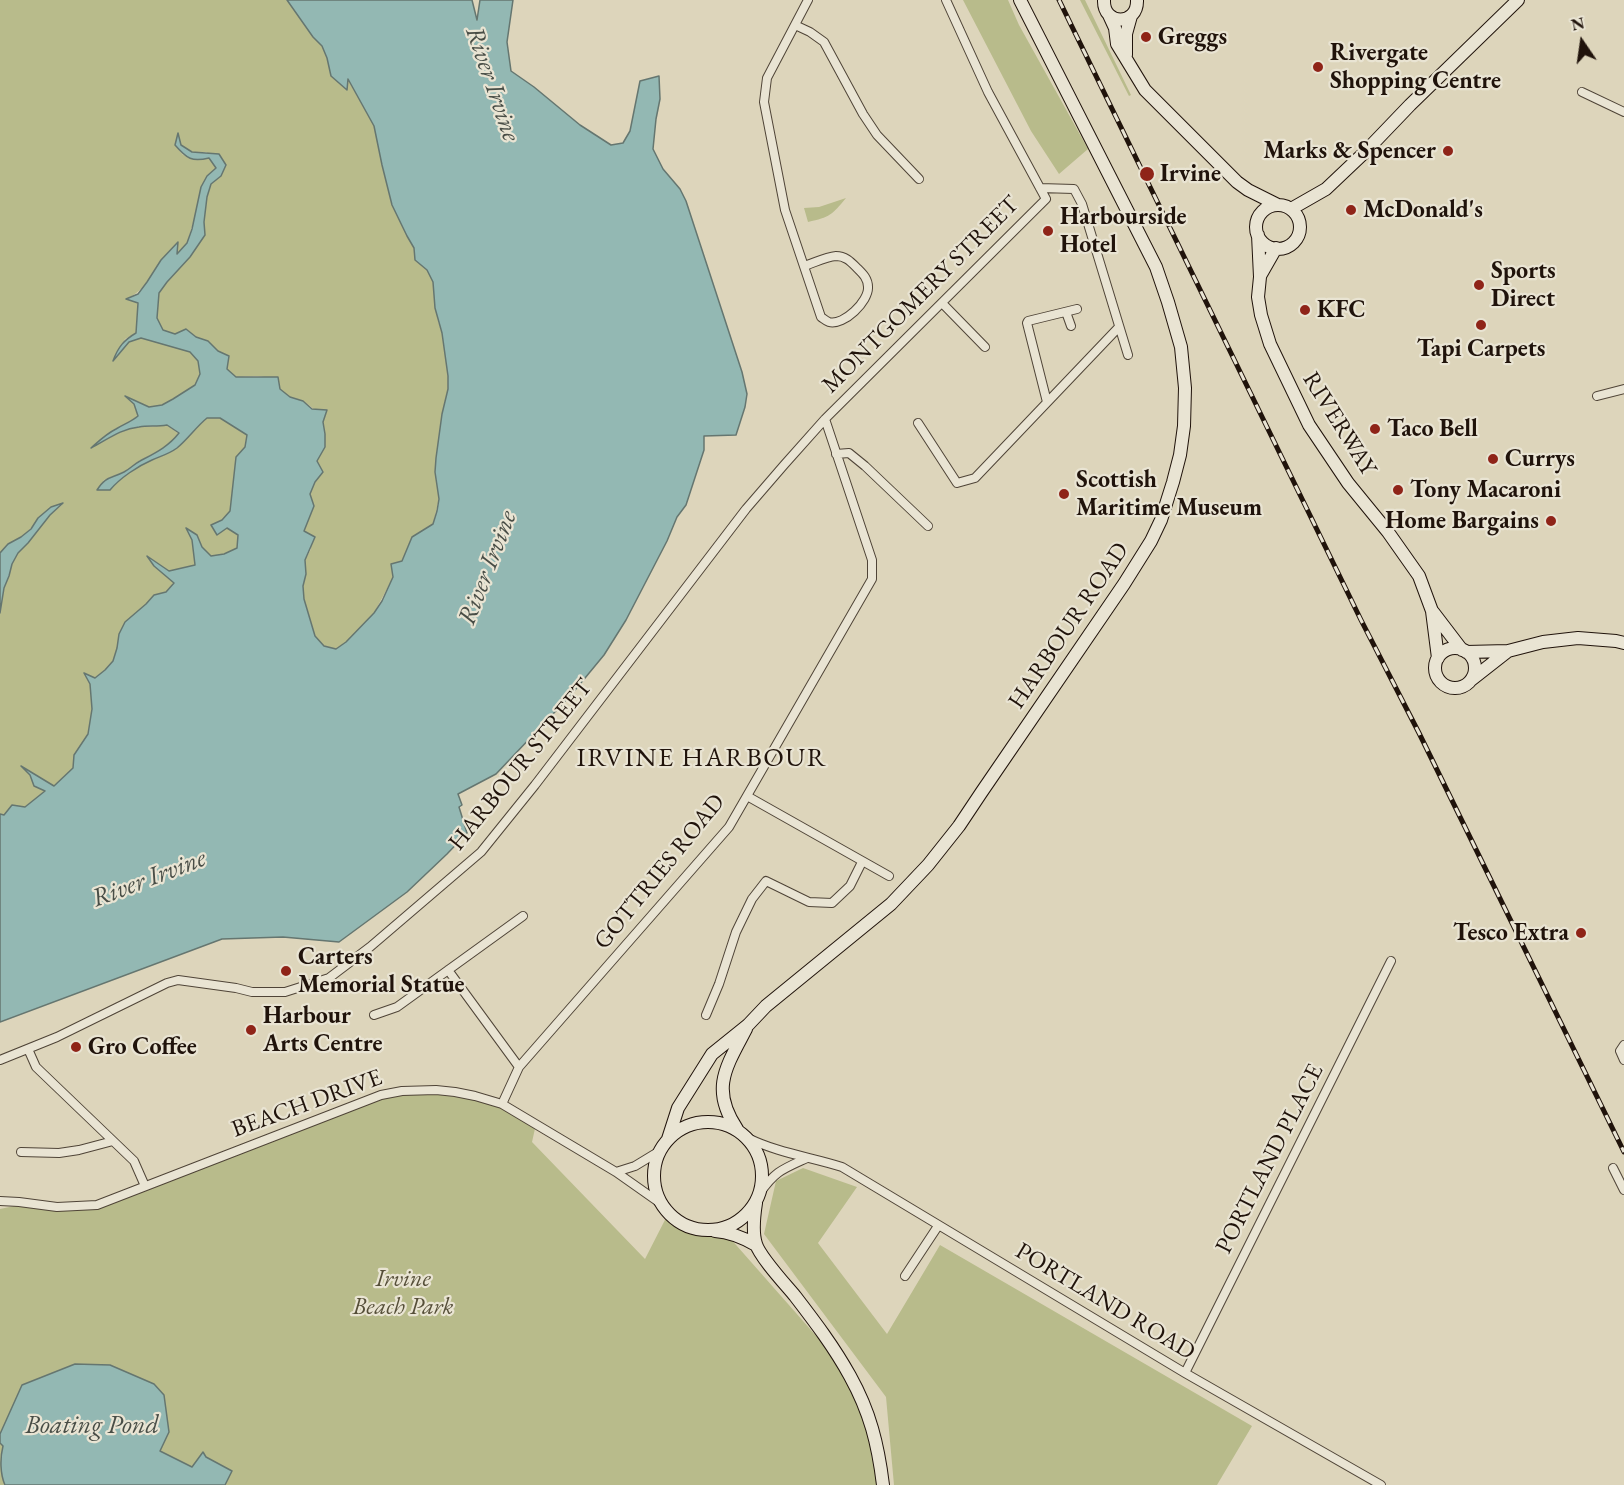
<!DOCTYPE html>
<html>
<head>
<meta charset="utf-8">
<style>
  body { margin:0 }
  #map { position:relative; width:1624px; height:1485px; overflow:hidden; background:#ddd5bb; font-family:"EB Garamond",serif }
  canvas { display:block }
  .north { position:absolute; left:1552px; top:12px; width:60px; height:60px; -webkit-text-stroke:4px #e9e4d3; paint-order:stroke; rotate:347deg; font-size:16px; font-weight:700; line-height:24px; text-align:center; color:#20130b }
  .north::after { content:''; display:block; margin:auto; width:21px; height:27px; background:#20130b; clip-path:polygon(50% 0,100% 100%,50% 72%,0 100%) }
</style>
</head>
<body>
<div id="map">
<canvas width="1624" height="1485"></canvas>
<div class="north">N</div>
</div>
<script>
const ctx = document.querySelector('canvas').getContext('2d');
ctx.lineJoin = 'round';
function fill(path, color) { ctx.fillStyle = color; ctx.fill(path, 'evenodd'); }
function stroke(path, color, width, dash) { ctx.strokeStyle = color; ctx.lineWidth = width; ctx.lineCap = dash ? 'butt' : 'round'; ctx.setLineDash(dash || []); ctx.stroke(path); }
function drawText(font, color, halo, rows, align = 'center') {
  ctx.font = font + ' "EB Garamond",serif'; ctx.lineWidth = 4.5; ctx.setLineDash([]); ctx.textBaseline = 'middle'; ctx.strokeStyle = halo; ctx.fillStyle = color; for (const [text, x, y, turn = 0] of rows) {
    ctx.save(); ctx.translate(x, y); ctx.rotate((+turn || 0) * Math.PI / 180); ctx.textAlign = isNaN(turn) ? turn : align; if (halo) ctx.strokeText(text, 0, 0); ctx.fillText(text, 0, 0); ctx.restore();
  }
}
fill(new Path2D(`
  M0,0h287l26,37 9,9 5,12 4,18 15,13 1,-11 27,48 8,39 21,60 4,11 7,12 1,12 12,10 6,12 5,39 4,12 6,43v13l-3,12 -10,71 4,27 -6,25 -21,13 -10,24 -28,52 -28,29 -10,7 -12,-3 -9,-10 -11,-37 -1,-13 3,-12 -1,-14 6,-11 -7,-18 4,-12 2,-25 5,-12 8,-10 -6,-11c12,-23 11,-45 -14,-60 -4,-2 -9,-2 -13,-4 -9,-5 -16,-16 -26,-20 -8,-2 -19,0 -28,0l-9,-8 2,-13 -11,-5 -10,-10 -12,-4 -10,-8 -11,5 -12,-4 -6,-12 2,-25 8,-11 23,-25 15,-22 -1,-13 3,-25 4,-13 10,-8 5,-11 -20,-13h-14l-12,-7 -1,-10 -4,10 8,10 26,3 7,10 -9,8 -20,67 -11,12 2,-12c-23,17 -26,44 -51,56l11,3 -2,31 -11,6 -10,20 14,-17 12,-4 49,14 8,9 2,13 -5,11 -22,14 -11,6 -13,2 -21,-10 6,7 4,12c-15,11 -30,16 -44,30 12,-6 22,-13 35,-17 13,-4 25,-1 38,-4l12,9 -9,9 -10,7 -23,12 -9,8 -24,10 -6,10h12c10,-12 28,-24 42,-30 9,-4 17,-6 25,-12 11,-9 19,-21 30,-30h13l27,17 -2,12 -9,10 -6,54 -8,9 5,7 11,8 -1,13 -13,6 -13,2 -9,-9 -5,-12 -10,-6 5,11 3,25 -26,6 -21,-13 6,8 20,16 -8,10 -12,3 -8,9 -21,18 -6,12 -2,14 -4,13 -8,9 -10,9 -10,-5 5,10 2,25 -4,25 -14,21 -1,13 -19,18 -30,-18 6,7 4,11 12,5 -21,16 -21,9 -4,-2v-201l4,-25 5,-12 3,-12 6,-11 10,-10 22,-28 12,-10c-19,3 -25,19 -38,30 -4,3 -9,5 -13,8 -4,2 -8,7 -11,10z
  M963,0h45l11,25 69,124 -29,25 -28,-43z
  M1080,0h5l46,95 -2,1z
  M846,198c-14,17 -16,19 -38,24l-4,-14 15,-1z
  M402,1091l88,9 46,24 -4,18 113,117 23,-45c22,15 28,17 54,15l96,109 48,69 17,78h-883v-276l14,-3 75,-1z
  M803,1168l54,19 -39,56 69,91 53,-89 312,181 -35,59h-323l-8,-88 -122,-163 12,-53z`), '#b8bb8b');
const water = new Path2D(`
  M287,0h185l5,20 3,-20h33l-6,42 4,29 23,16 46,38 31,20 12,-2 7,-12 10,-50 19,-5 1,23 -4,20 -3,30 10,20 17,20 6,12 56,171 5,22 -2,13 -9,28 -32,1v14l-18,55 -9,12 -10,24 -41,79 -22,35 -33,40 -75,79 -38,20 4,11 -3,2 8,26 -20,21 -40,38 -68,50 -56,-5 -61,2 -222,83v-208l4,1 8,-10 13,2 20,-16 -11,-5 -4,-11 -9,-9 33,20 19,-18 1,-13 14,-21 4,-25 -2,-25 -6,-11 11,5 10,-8 8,-9 4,-13 2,-14 6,-12 21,-18 8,-9 12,-3 8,-9 -20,-17 -7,-10 22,15 26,-6 -3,-25 -6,-12 11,7 5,12 9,9 13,-2 13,-6 1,-13 -11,-7 -10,7 -6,-10 11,-5 8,-9 6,-54 9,-10 2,-12 -27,-17h-13c-11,9 -19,21 -30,30 -8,6 -16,8 -25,12 -14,6 -32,18 -42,30h-13c9,-14 13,-11 27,-18 6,-3 10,-8 16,-11 15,-8 28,-14 39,-28l-12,-8c-11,2 -18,0 -28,2 -19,2 -32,13 -48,21 8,-7 15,-14 25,-19 8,-5 15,-7 22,-13l-4,-12 -9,-8 24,11 13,-2 11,-6 22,-14 5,-11 -2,-13 -8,-9 -49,-14 -12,4 -16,19c5,-14 11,-21 23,-28l2,-30 -12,-4 12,-5 9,-12 14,-22 17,-18 -1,12 10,-11 5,-14 9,-42 6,-11 9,-8 -7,-10c-17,4 -22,1 -34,-13l3,-12 3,12 11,7 27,2 7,11 -5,11 -10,8 -4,13 -3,25 1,13 -15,22 -23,25 -8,11 -2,25 6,12 12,4 11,-5 10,8 12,4 10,10 11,5 -2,13 9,8h42l2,12 10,8 13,4 9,8 15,1 -4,12 2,12v13l-8,14 6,11 -8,10 -5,12 4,12 -10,25 11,6 -10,23 1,14 -3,12 1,13 11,37 9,10 12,3 10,-7 28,-29 8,-12 11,-24 -2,-13 11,-3 10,-24 21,-13 4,-13 2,-12 -4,-27 1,-14 6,-44 6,-25v-13l-6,-43 -7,-25 -2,-26 -6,-12 -12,-10 -1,-12 -7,-12 -15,-31 -10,-40 -8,-39 -26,-47 -1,11 -16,-14 -4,-18 -5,-12 -9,-9z
  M63,503l-13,12 -22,28 -10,10 -6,11 -3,12 -5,12 -4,25v-60l8,-9 13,-7 10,-8 7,-11 13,-11z
  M75,1364l35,1 44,19 10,11 5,37 -9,19 32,16 11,-15 3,5 26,14 -7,14h-220c-5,-11 -5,-27 -2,-39l-3,-3v-9l22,-49z`);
fill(water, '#93b8b3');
stroke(water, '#657670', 1.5);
const street = new Path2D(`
  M795,25l15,7 14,10 39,72 14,21 42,44
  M1582,92l42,20
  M1040,188l34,1 8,15 46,151
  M804,266c10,-3 21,-9 32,-10 9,0 14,5 20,11 6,6 12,11 12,20 1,14 -24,39 -39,35 -3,-1 -5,-3 -8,-5l-36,-107 -21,-108 3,-24 41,-78
  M942,303l43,44
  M1066,312l5,14
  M1597,396l27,-7
  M1047,402l-20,-79 1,-2 49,-12
  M918,423l39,60 18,-5 144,-151
  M836,454l13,-1 16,13 63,60
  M747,796l142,80
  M448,970l71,97
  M374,1015l23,-8 126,-91
  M706,1015l13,-31 17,-52 16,-33 14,-18 43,21 23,1 18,-17 12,-24
  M1624,1045l-4,6 4,9
  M28,1049l8,18 98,94 11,25
  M0,1060l57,-23 110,-54 11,-3 58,8 16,4h33l44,-14 41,-31 111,-95 54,-67 211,-276 38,-44 41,-46 221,-220 -58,-107 -42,-92
  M502,1104l17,-37 210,-240 143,-248v-19l-47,-141
  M748,1138c30,15 63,19 94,29l343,206 196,112
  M21,1152l38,1 20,-3 34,-9
  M1613,1168l11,22
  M616,1172l19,-6 23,-14
  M760,1193c15,-22 23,-24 47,-35
  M0,1201l19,1 38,5 40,-2 284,-110 21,-4 34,-1 19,2 20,4 27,8 114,68 44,31
  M905,1276l33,-50
  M1185,1373l206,-412`);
const secondary = new Path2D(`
  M1104,0c-1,26 34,26 33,0
  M1109,15l6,13 2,16 28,46 92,92 11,8 30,15
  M1126,55v-21l5,-18
  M1256 227a22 22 0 1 1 44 0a22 22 0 1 1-44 0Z
  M1291,209l35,-20 38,-36 46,-48 108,-105
  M1258,235l2,42 -2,20 3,18 9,29 39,81 39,58 40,49 31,44 13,35 6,47
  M1260,276l16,-28
  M1433,612l29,38
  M1435 668a20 20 0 1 1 40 0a20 20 0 1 1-40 0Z
  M1466,652l42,-1 35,-9 35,-4 38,3 8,2
  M1471,680l37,-29
  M654 1176a54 54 0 1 1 108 0a54 54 0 1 1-108 0Z
  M737,1129c-27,-40 -11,-62 9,-100
  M668,1139l10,-31 34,-54 36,-29 18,-19 125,-102 37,-39 31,-39 22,-33 143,-209 27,-43 10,-21 12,-38 7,-27 4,-29 1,-38 -4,-41 -13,-45 -12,-35 -136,-267
  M756,1203c-2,13 -4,29 0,41 4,13 29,40 39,52 20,26 39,51 55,80 20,36 28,68 33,109
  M715,1231c15,1 29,7 41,14`);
stroke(street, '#4f4437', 10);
stroke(secondary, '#20130b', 14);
stroke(street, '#e9e4d3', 8);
stroke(secondary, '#e9e4d3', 12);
const rail = new Path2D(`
  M1059,0l302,620 58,113 205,419`);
stroke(rail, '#20130b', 5);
stroke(rail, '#e9e4d3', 3, [9]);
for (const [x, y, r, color] of [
  [1146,37,6,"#8f2418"],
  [1318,67,6,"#8f2418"],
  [1448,151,6,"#8f2418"],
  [1147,174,8,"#8f2418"],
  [1351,210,6,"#8f2418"],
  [1048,231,6,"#8f2418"],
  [1479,285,6,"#8f2418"],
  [1305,310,6,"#8f2418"],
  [1481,325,6,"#8f2418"],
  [1375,429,6,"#8f2418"],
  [1493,459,6,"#8f2418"],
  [1398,490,6,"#8f2418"],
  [1064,494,6,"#8f2418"],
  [1551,521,6,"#8f2418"],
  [1581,933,6,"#8f2418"],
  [286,971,6,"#8f2418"],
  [251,1030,6,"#8f2418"],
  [76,1047,6,"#8f2418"]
]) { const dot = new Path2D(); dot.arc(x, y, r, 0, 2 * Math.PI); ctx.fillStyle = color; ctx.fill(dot); stroke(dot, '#e9e4d3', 2); }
drawText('bold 24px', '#20130b', '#e9e4d3', [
  ["Greggs",1158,37],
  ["Rivergate",1330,53],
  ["Shopping Centre",1330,81],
  ["Marks & Spencer",1436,151,"right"],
  ["Irvine",1160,174],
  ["McDonald's",1363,210],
  ["Harbourside",1060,217],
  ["Hotel",1060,245],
  ["Sports",1491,271],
  ["Direct",1491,299],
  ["KFC",1317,310],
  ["Tapi Carpets",1481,349,"center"],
  ["Taco Bell",1387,429],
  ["Currys",1505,459],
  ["Scottish",1076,480],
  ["Maritime Museum",1076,508],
  ["Tony Macaroni",1410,490],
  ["Home Bargains",1539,521,"right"],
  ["Tesco Extra",1569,933,"right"],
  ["Carters",298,957],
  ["Memorial Statue",298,985],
  ["Harbour",263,1016],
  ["Arts Centre",263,1044],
  ["Gro Coffee",88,1047]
], 'left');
drawText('24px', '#20130b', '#e9e4d3', [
  ["MONTGOMERY STREET",921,295,-45],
  ["RIVERWAY",1339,424,58],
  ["HARBOUR ROAD",1069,626,-56],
  ["HARBOUR STREET",521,765,-51],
  ["GOTTRIES ROAD",660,872,-51],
  ["BEACH DRIVE",307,1104,-20],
  ["PORTLAND PLACE",1270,1159,-63],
  ["PORTLAND ROAD",1105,1302,31]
]);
drawText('italic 24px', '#554e38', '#e9e4d3', [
  ["Irvine",403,1279],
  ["Beach Park",403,1307]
]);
drawText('italic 26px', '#484d46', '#e9e4d3', [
  ["River Irvine",492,84,71],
  ["River Irvine",488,568,-69],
  ["River Irvine",149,879,-21],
  ["Boating Pond",92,1426]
]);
ctx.letterSpacing = '1.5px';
drawText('27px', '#20130b', '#e9e4d3', [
  ["IRVINE HARBOUR",702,759]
]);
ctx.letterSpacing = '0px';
</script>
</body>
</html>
